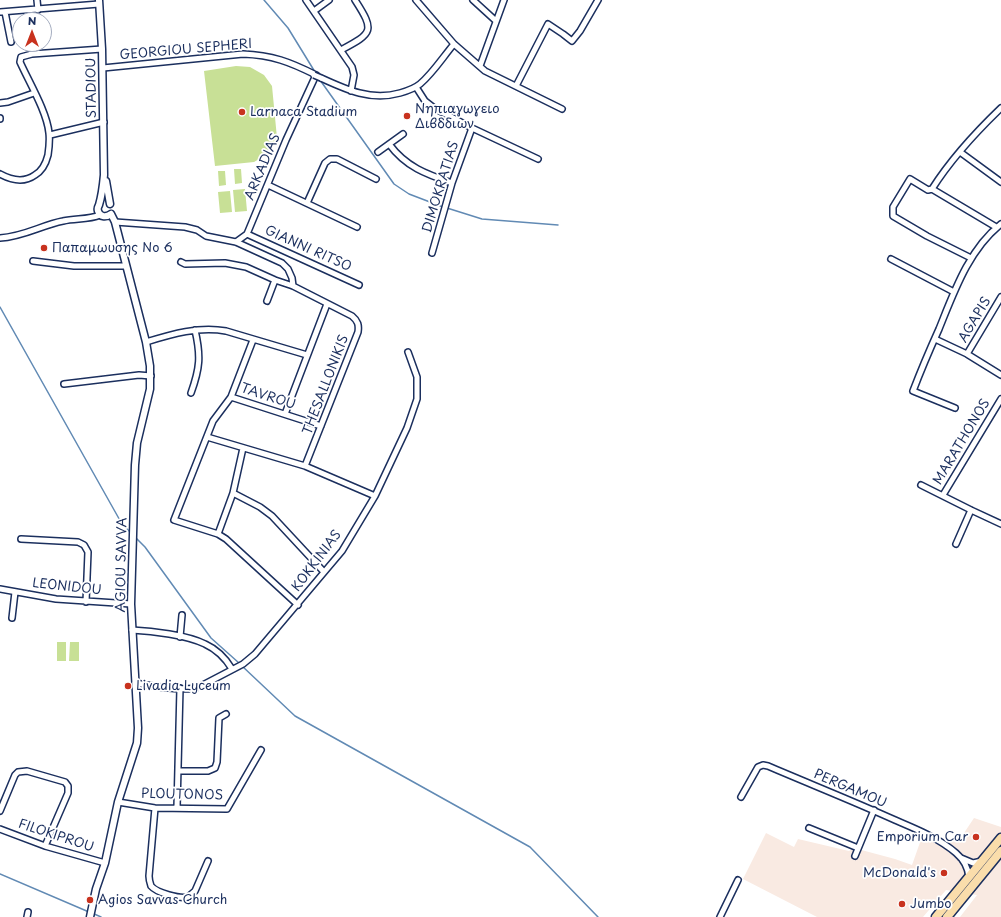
<!DOCTYPE html>
<html>
<head>
<meta charset="utf-8">
<style>
  body { margin:0 }
  #map { position:relative; width:1001px; height:917px; overflow:hidden; background:#fff; font-family:"Playpen Sans",sans-serif }
  canvas { display:block }
  .north { position:absolute; left:12px; top:12px; width:40px; height:40px; box-sizing:border-box; background:#fff; border:1px solid #a4acbf; border-radius:50%; rotate:0deg; font-size:11px; font-weight:700; line-height:16px; text-align:center; color:#1b2f5e }
  .north::after { content:''; display:block; margin:auto; width:14px; height:18px; background:#c8321e; clip-path:polygon(50% 0,100% 100%,50% 72%,0 100%) }
</style>
</head>
<body>
<div id="map">
<canvas width="1001" height="917"></canvas>
<div class="north">N</div>
</div>
<script>
const ctx = document.querySelector('canvas').getContext('2d');
ctx.lineJoin = 'round';
function fill(path, color) { ctx.fillStyle = color; ctx.fill(path, 'evenodd'); }
function stroke(path, color, width, dash) { ctx.strokeStyle = color; ctx.lineWidth = width; ctx.lineCap = dash ? 'butt' : 'round'; ctx.setLineDash(dash || []); ctx.stroke(path); }
function drawText(font, color, halo, rows, align = 'center') {
  ctx.font = font + ' "Playpen Sans",sans-serif'; ctx.lineWidth = 3.5; ctx.setLineDash([]); ctx.textBaseline = 'middle'; ctx.strokeStyle = halo; ctx.fillStyle = color; for (const [text, x, y, turn = 0] of rows) {
    ctx.save(); ctx.translate(x, y); ctx.rotate((+turn || 0) * Math.PI / 180); ctx.textAlign = isNaN(turn) ? turn : align; if (halo) ctx.strokeText(text, 0, 0); ctx.fillText(text, 0, 0); ctx.restore();
  }
}
fill(new Path2D(`
  M974,818l27,9v90h-41l17,-22 -31,-5 -23,27h-106l-74,-38 23,-46 28,14 4,-8 51,12 5,-3 41,11 17,6 11,-31 35,8z`), '#f9eae2');
fill(new Path2D(`
  M236,66l14,1 14,8 8,11 5,52 -11,17 -12,7 -39,4 -11,-95z
  M234,169h7l1,14 -7,1z
  M218,171h7l1,14 -7,1z
  M245,189l2,22 -12,1 -2,-22z
  M230,191l2,21 -12,1 -2,-21z
  M57,642h9v19h-9z
  M70,642h9v19h-10z`), '#c8e096');
stroke(new Path2D(`
  M264,0l24,28 27,44
  M320,80l74,104 15,10 34,13
  M447,208l35,11 76,6
  M0,307l122,217 9,9
  M135,537l10,10 66,91 28,25
  M242,666l53,50 235,131 68,70
  M0,874l89,38
  M92,913l9,4`), '#618ab4', 1.5);
const minor = new Path2D(`
  M37,0l1,10
  M306,0l46,67 2,8 -3,16
  M416,0l38,44 31,27 77,38
  M473,0l23,21
  M314,11l15,-11
  M0,12l99,-8
  M5,12l6,30
  M341,50c32,-17 34,-19 14,-50
  M480,66l24,-66
  M103,68l140,-14c29,1 47,8 73,21h-2
  M321,78c26,12 50,23 79,15 7,-2 14,-4 20,-9 13,-11 23,-27 34,-40
  M516,86l32,-62 15,10 9,7 8,-10 18,-31
  M416,87l9,14 9,7 38,20 66,31
  M0,103l8,-1 26,-9
  M0,118v1
  M50,135l54,-13
  M389,144c17,23 37,30 63,39
  M378,152l25,-18
  M960,152l41,30
  M0,174c11,6 24,9 35,1 7,-4 11,-12 13,-20 1,-7 2,-14 1,-22 -2,-21 -20,-51 -29,-71l1,-5 11,-3 70,-5
  M268,185l89,42
  M932,189l-4,1 -18,-11 -17,28v9l34,20 44,22
  M307,203l18,-40 5,-4h7l39,20
  M115,222l70,5 12,3 9,6 30,6 46,21 6,6 4,9 1,8
  M996,227l-64,-38c19,-30 44,-57 69,-81
  M247,234l112,51
  M0,238c23,-1 42,-13 63,-17 13,-3 25,-1 37,-6
  M236,242l11,-8 39,-94 30,-65
  M432,253l20,-70 20,-55
  M891,259l63,33
  M33,261l41,5h52
  M181,262l4,2 40,-1 21,4 29,13 18,6 59,30c6,5 7,9 6,16l-53,134
  M267,301l8,-21
  M935,339l32,15 34,21
  M253,340l-22,57 -18,24 -39,99 44,14 8,5 72,66
  M146,342c26,-8 53,-16 80,-11l81,24
  M967,354l34,-57
  M64,384l75,-9 12,1
  M191,393c9,-25 10,-37 4,-63
  M231,397l90,29
  M955,408l-42,-17c8,-21 17,-42 26,-62 15,-37 30,-80 62,-105
  M285,414l42,-110
  M207,437l98,29 70,30
  M921,485l50,25 30,14
  M233,493l27,14 12,9 52,56
  M943,495l58,-96
  M218,534l15,-41 10,-45
  M21,539l57,3 6,3 4,7 -2,50
  M956,544l15,-34
  M0,589l56,10 75,5
  M12,618l3,-26
  M132,630c20,1 55,5 73,14 11,5 21,15 27,25
  M180,637l2,-22
  M135,683c16,3 49,9 64,4l44,-23 12,-10 87,-103 33,-55 32,-68 10,-29v-22l-9,-25
  M179,771h29l7,-3 2,-6 2,-44 7,-4
  M741,797l17,-30 5,-2 5,1c42,18 85,35 127,54 21,9 44,18 61,33 7,6 12,15 13,24
  M118,802l37,6 72,1 34,-59
  M177,807l3,-119
  M155,808l-6,68c0,3 1,7 2,10 6,7 29,13 37,11l7,-6 13,-30
  M0,811l15,-36 3,-3 9,-1 38,11 3,4v7l-23,53
  M809,828l49,20
  M0,829l45,17 60,17
  M855,856l19,-46
  M961,858l12,5 9,-2
  M27,917l1,-5
  M720,917l18,-37`);
const tertiary = new Path2D(`
  M99,0l3,49 2,126c-1,11 -2,20 -5,30 -1,2 -2,3 -1,6 2,7 9,6 13,3
  M106,181l4,23
  M90,917l6,-28 9,-26 13,-61 19,-59 1,-15 -7,-124 4,-139 2,-22 13,-54v-23l-4,-24 -31,-120 -4,-8`);
const primary = new Path2D(`
  M936,917l65,-79
  M947,917l54,-66`);
stroke(minor, '#1b2f5e', 8);
stroke(tertiary, '#1b2f5e', 9);
stroke(primary, '#1b2f5e', 11);
stroke(minor, '#fff', 5);
stroke(tertiary, '#fff', 6);
stroke(primary, '#faddab', 8);
const minorBridge = new Path2D(`
  M314,75l7,3`);
stroke(minorBridge, '#1b2f5e', 8, []);
stroke(minorBridge, '#fff', 5);
for (const [x, y, r, color] of [
  [242,112,4,"#c8321e"],
  [407,116,4,"#c8321e"],
  [44,248,4,"#c8321e"],
  [128,686,4,"#c8321e"],
  [976,837,4,"#c8321e"],
  [944,873,4,"#c8321e"],
  [90,900,4,"#c8321e"],
  [902,904,4,"#c8321e"]
]) { const dot = new Path2D(); dot.arc(x, y, r, 0, 2 * Math.PI); ctx.fillStyle = color; ctx.fill(dot); stroke(dot, '#fff', 1.5); }
drawText('13px', '#1b2f5e', '#fff', [
  ["GEORGIOU SEPHERI",186,50,-5],
  ["STADIOU",92,88,-91],
  ["ARKADIAS",263,167,-67],
  ["DIMOKRATIAS",441,187,-73],
  ["GIANNI RITSO",308,249,24],
  ["AGAPIS",975,320,-59],
  ["THESALLONIKIS",326,385,-69],
  ["TAVROU",268,397,18],
  ["MARATHONOS",962,442,-59],
  ["KOKKINIAS",317,561,-53],
  ["AGIOU SAVVA",122,565,-89],
  ["LEONIDOU",67,587,6],
  ["PERGAMOU",850,789,23],
  ["PLOUTONOS",182,795,1],
  ["FILOKIPROU",56,836,18]
]);
drawText('13px', '#1b2f5e', '#fff', [
  ["Νηπιαγωγειο",415,109],
  ["Διβδδιων",415,124],
  ["Larnaca Stadium",250,112],
  ["Παπαμωυσης No 6",52,248],
  ["Livadia Lyceum",136,686],
  ["Emporium Car",968,837,"right"],
  ["McDonald's",936,873,"right"],
  ["Agios Savvas Church",98,900],
  ["Jumbo",910,904]
], 'left');
</script>
</body>
</html>
